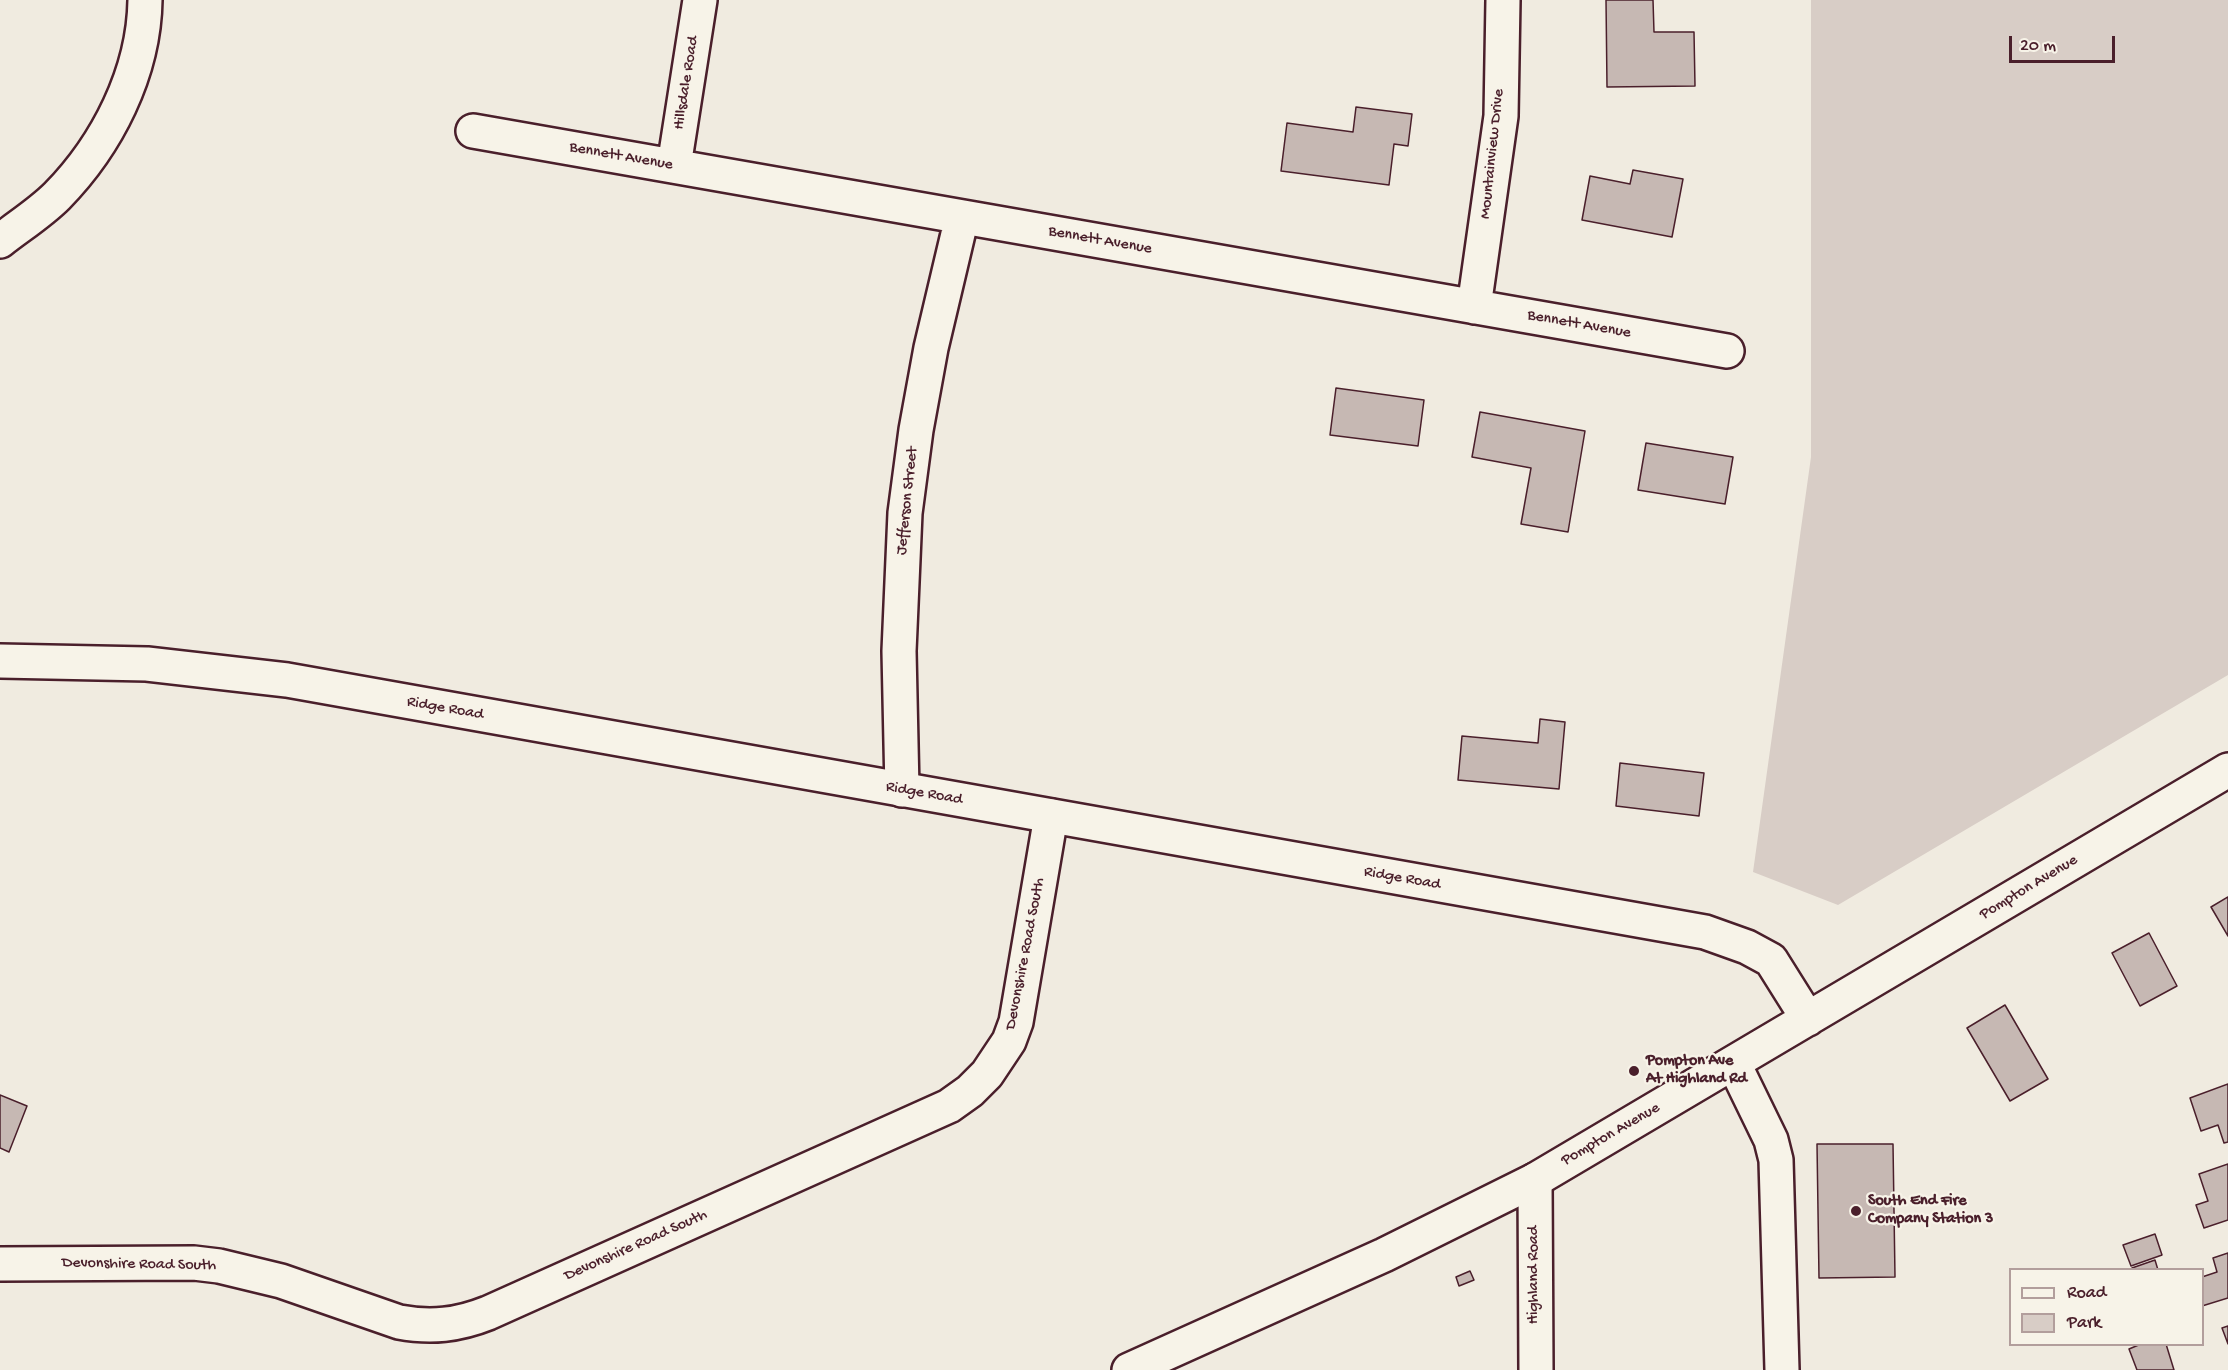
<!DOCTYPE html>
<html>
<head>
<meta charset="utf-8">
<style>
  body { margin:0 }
  #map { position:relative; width:2228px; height:1370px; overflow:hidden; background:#f0ebe0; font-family:"Gochi Hand",sans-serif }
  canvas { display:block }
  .legend { position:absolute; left:2009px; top:1268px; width:195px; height:78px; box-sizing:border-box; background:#f7f3e8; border:2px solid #b29e9c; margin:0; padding:8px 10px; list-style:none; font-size:18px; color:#4a1f2b }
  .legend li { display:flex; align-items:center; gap:12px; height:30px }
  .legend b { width:30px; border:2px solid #b29e9c }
  .scale { position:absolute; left:2009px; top:36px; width:106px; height:27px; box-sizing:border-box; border:3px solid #4a1f2b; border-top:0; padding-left:8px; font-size:18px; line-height:21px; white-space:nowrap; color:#4a1f2b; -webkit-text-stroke:4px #f7f3e8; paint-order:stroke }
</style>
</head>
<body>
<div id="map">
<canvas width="2228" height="1370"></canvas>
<ul class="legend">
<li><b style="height:8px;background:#f7f3e8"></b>Road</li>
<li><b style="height:16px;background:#d8cdc6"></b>Park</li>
</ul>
<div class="scale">20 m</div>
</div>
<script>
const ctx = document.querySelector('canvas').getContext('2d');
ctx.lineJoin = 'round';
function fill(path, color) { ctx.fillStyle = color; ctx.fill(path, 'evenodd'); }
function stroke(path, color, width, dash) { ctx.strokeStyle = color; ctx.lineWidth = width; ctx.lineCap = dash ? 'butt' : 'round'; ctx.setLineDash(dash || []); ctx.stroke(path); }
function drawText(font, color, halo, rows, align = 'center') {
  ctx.font = font + ' "Gochi Hand",sans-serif'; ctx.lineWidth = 4.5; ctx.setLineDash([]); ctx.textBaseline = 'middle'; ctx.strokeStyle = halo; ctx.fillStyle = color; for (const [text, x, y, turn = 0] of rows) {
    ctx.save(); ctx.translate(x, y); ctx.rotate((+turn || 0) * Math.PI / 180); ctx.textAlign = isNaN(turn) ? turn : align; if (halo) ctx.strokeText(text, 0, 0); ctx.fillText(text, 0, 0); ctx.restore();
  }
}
fill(new Path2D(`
  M1811,0h417v675l-390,230 -85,-33 58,-415z`), '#d8cdc6');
const building = new Path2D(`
  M1606,0h47l1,32h40l1,54 -88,1z
  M1356,107l56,7 -4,32 -14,-2 -5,41 -108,-14 6,-48 66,9z
  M1633,170l50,9 -11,58 -90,-17 8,-44 40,8z
  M1336,388l88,12 -6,46 -88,-11z
  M1480,412l105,19 -17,101 -47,-8 10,-56 -59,-11z
  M1646,443l87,14 -8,47 -87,-14z
  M1540,719l25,3 -6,67 -101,-9 4,-44 76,7z
  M1620,763l84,10 -5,43 -83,-10z
  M2228,897v39l-17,-29z
  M2149,933l28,53 -37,20 -28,-53z
  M2005,1005l43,74 -38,22 -43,-73z
  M2228,1084v58l-4,1 -6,-18 -17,6 -11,-33z
  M0,1095l27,11 -18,46 -9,-4z
  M1817,1144h76l2,133 -76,1z
  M2228,1164v56l-24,8 -8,-23 12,-4 -9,-27z
  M2155,1234l7,21 -31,11 -8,-21z
  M2228,1253v45l-26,8v-29l15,-5 -4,-14z
  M2155,1260l3,10h-25l-1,-2z
  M1470,1271l4,9 -15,6 -3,-9z
  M2228,1326v18l-6,-16z
  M2141,1344h25l8,26h-37l-8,-21z`);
fill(building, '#c6b8b3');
stroke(building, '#4a1f2b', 1.5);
const minor = new Path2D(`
  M473,131l1254,220
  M674,166l26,-166
  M0,241c19,-15 40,-28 57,-45 50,-51 87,-123 88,-196
  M1474,307l27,-191 2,-116
  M902,790l-3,-139 6,-138 11,-83 15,-82 31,-131
  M1734,1064l37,76 5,20 6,210
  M1535,1180l1,190
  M0,1264l194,-1 25,3 62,15 118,41c32,6 59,3 89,-9l461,-207 21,-15 17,-17 22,-33 7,-19 35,-206`);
const major = new Path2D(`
  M0,661l147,3 140,16 1418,252 42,15 24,13 37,59
  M1129,1370l255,-115 151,-75 693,-410`);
stroke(minor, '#4a1f2b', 38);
stroke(major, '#4a1f2b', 38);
stroke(minor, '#f7f3e8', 33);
stroke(major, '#f7f3e8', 33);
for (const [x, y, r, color] of [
  [1634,1071,6,"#4a1f2b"],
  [1856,1211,6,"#4a1f2b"]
]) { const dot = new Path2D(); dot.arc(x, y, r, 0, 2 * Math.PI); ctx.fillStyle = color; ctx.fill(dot); stroke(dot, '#f7f3e8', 2); }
drawText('16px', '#4a1f2b', '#f7f3e8', [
  ["Hillsdale Road",687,83,-81],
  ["Mountainview Drive",1493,154,-84],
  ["Bennett Avenue",621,157,10],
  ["Bennett Avenue",1100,241,10],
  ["Bennett Avenue",1579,325,10],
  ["Jefferson Street",908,501,-84],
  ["Ridge Road",445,709,10],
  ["Ridge Road",924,794,10],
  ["Ridge Road",1402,879,10],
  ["Pompton Avenue",2029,888,-31],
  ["Devonshire Road South",1026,954,-79],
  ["Pompton Avenue",1611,1135,-30],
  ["Devonshire Road South",636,1246,-24],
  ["Devonshire Road South",139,1265,1],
  ["Highland Road",1535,1275,-90]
]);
drawText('bold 16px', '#4a1f2b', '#f7f3e8', [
  ["Pompton Ave",1646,1062],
  ["At Highland Rd",1646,1080],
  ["South End Fire",1868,1202],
  ["Company Station 3",1868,1220]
], 'left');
</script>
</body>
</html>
